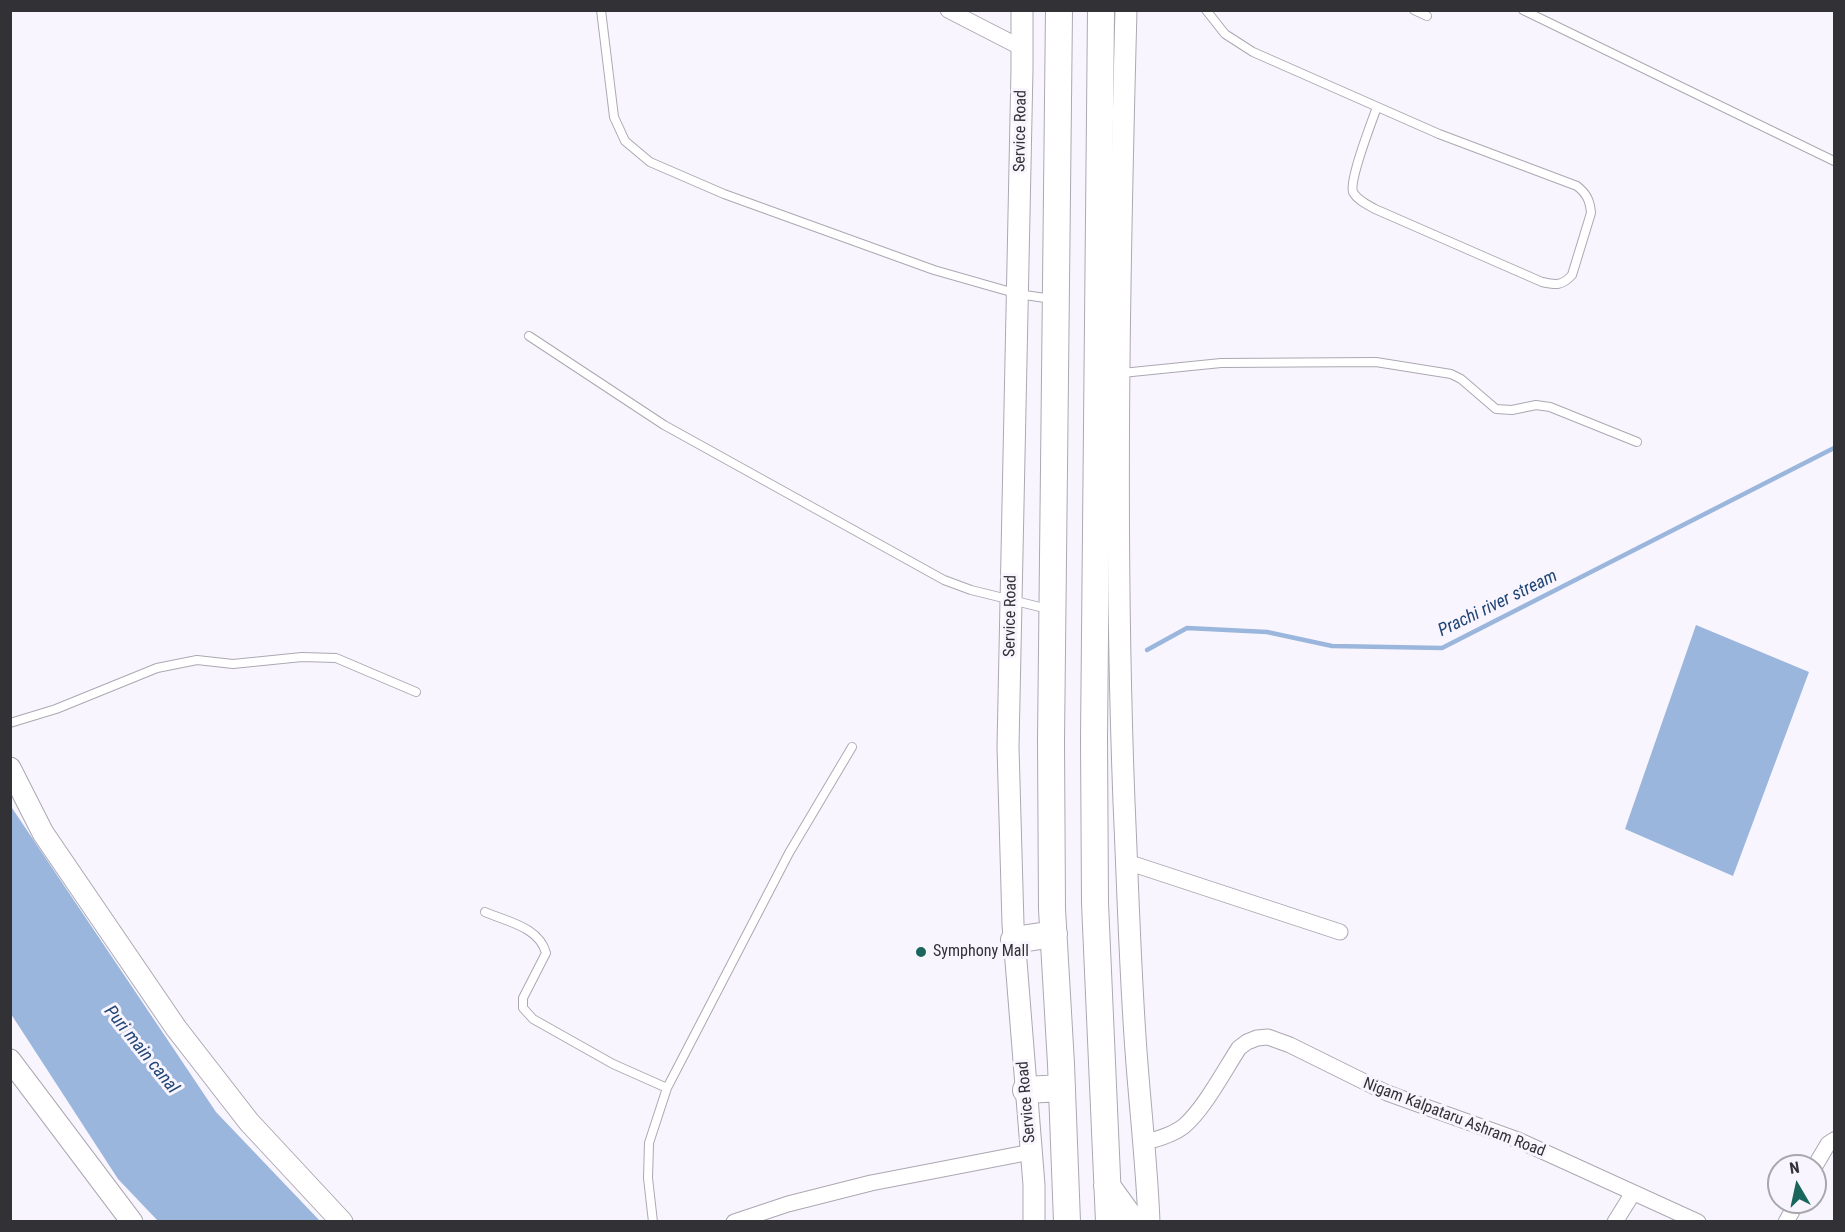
<!DOCTYPE html>
<html>
<head>
<meta charset="utf-8">
<style>
  body { margin:0 }
  #map { position:relative; width:1845px; height:1232px; overflow:hidden; background:#f9f5fe; font-family:"Roboto Condensed",sans-serif }
  canvas { display:block }
  .frame { position:absolute; inset:0; border:12px solid #323135; pointer-events:none }
  .north { position:absolute; left:1767px; top:1154px; width:60px; height:60px; box-sizing:border-box; background:#f9f5fe; border:2px solid #a9a7ae; border-radius:50%; rotate:351deg; font-size:16px; font-weight:700; line-height:24px; text-align:center; color:#323135 }
  .north::after { content:''; display:block; margin:auto; width:21px; height:27px; background:#1a655c; clip-path:polygon(50% 0,100% 100%,50% 72%,0 100%) }
</style>
</head>
<body>
<div id="map">
<canvas width="1845" height="1232"></canvas>
<div class="frame"></div>
<div class="north">N</div>
</div>
<script>
const ctx = document.querySelector('canvas').getContext('2d');
ctx.lineJoin = 'round';
function fill(path, color) { ctx.fillStyle = color; ctx.fill(path, 'evenodd'); }
function stroke(path, color, width, dash) { ctx.strokeStyle = color; ctx.lineWidth = width; ctx.lineCap = dash ? 'butt' : 'round'; ctx.setLineDash(dash || []); ctx.stroke(path); }
function drawText(font, color, halo, rows, align = 'center') {
  ctx.font = font + ' "Roboto Condensed",sans-serif'; ctx.lineWidth = 6; ctx.setLineDash([]); ctx.textBaseline = 'middle'; ctx.strokeStyle = halo; ctx.fillStyle = color; for (const [text, x, y, turn = 0] of rows) {
    ctx.save(); ctx.translate(x, y); ctx.rotate((+turn || 0) * Math.PI / 180); ctx.textAlign = isNaN(turn) ? turn : align; if (halo) ctx.strokeText(text, 0, 0); ctx.fillText(text, 0, 0); ctx.restore();
  }
}
fill(new Path2D(`
  M1696,625l113,47 -76,204 -108,-47z
  M10,805l206,307 104,109h-162l-40,-42 -107,-165z`), '#9ab6dc');
stroke(new Path2D(`
  M1147,650l40,-22 80,4 65,14 110,2 392,-200`), '#9ab6dc', 4.5);
const lane = new Path2D(`
  M601,10l13,107 11,24 25,21 74,32 210,76 84,24 34,5
  M1206,10l19,24 28,18 186,82 138,52c10,8 13,15 14,27l-19,62c-10,11 -16,10 -30,7l-167,-73c-7,-4 -18,-9 -22,-17 -4,-12 19,-71 24,-85
  M1414,10l13,6
  M1523,10l311,151
  M529,336l135,89 280,155 27,10 77,19
  M1122,373l99,-10 155,-1 75,12 10,5 35,30 16,1 24,-5 14,2 87,35
  M10,723l46,-14 101,-41 40,-8 36,4 69,-7 34,1 80,34
  M485,912c23,10 54,15 61,41l-23,45v10l10,11 80,45 54,24
  M653,1222l-5,-44 1,-35 18,-55 122,-235 63,-106`);
const street = new Path2D(`
  M948,10l74,38
  M1127,862l213,70
  M1145,1142c13,-3 28,-7 39,-16 20,-17 40,-55 55,-78l8,-6 10,-4 11,-1 22,8 97,48 131,47 180,82
  M1815,1166l13,-22 6,-4
  M734,1222l54,-18 83,-21 160,-31
  M1615,1222l18,-29
  M1786,1222l11,-20`);
const secondary = new Path2D(`
  M1022,10v59l-14,678 5,177 21,261v37
  M1126,10c-7,264 -12,529 -2,792 4,87 6,175 13,262 4,52 10,105 12,158
  M10,768l33,65 133,195 73,94 93,100
  M10,1060l122,162`);
const highway = new Path2D(`
  M1059,10l-8,731 1,168 9,155 6,158
  M1101,10l-7,729 1,164 14,319
  M1014,940l40,-6
  M1026,1090l36,-2
  M1107,1186l26,36`);
stroke(lane, '#aca8b2', 10);
stroke(street, '#aca8b2', 17);
stroke(secondary, '#aca8b2', 23);
stroke(highway, '#aca8b2', 28);
stroke(lane, '#fff', 8);
stroke(street, '#fff', 15);
stroke(secondary, '#fff', 21);
stroke(highway, '#fff', 26);
for (const [x, y, r, color] of [
  [921,952,6,"#1a655c"]
]) { const dot = new Path2D(); dot.arc(x, y, r, 0, 2 * Math.PI); ctx.fillStyle = color; ctx.fill(dot); stroke(dot, '#f9f5fe', 2); }
drawText('16px', '#323135', '#f9f5fe', [
  ["Service Road",1021,131,-89],
  ["Service Road",1011,616,-89],
  ["Service Road",1027,1102,-95],
  ["Nigam Kalpataru Ashram Road",1454,1118,21]
]);
drawText('16px', '#323135', '#f9f5fe', [
  ["Symphony Mall",933,952]
], 'left');
drawText('italic 18px', '#204676', '#f9f5fe', [
  ["Prachi river stream",1498,604,-26],
  ["Puri main canal",141,1050,51]
]);
</script>
</body>
</html>
